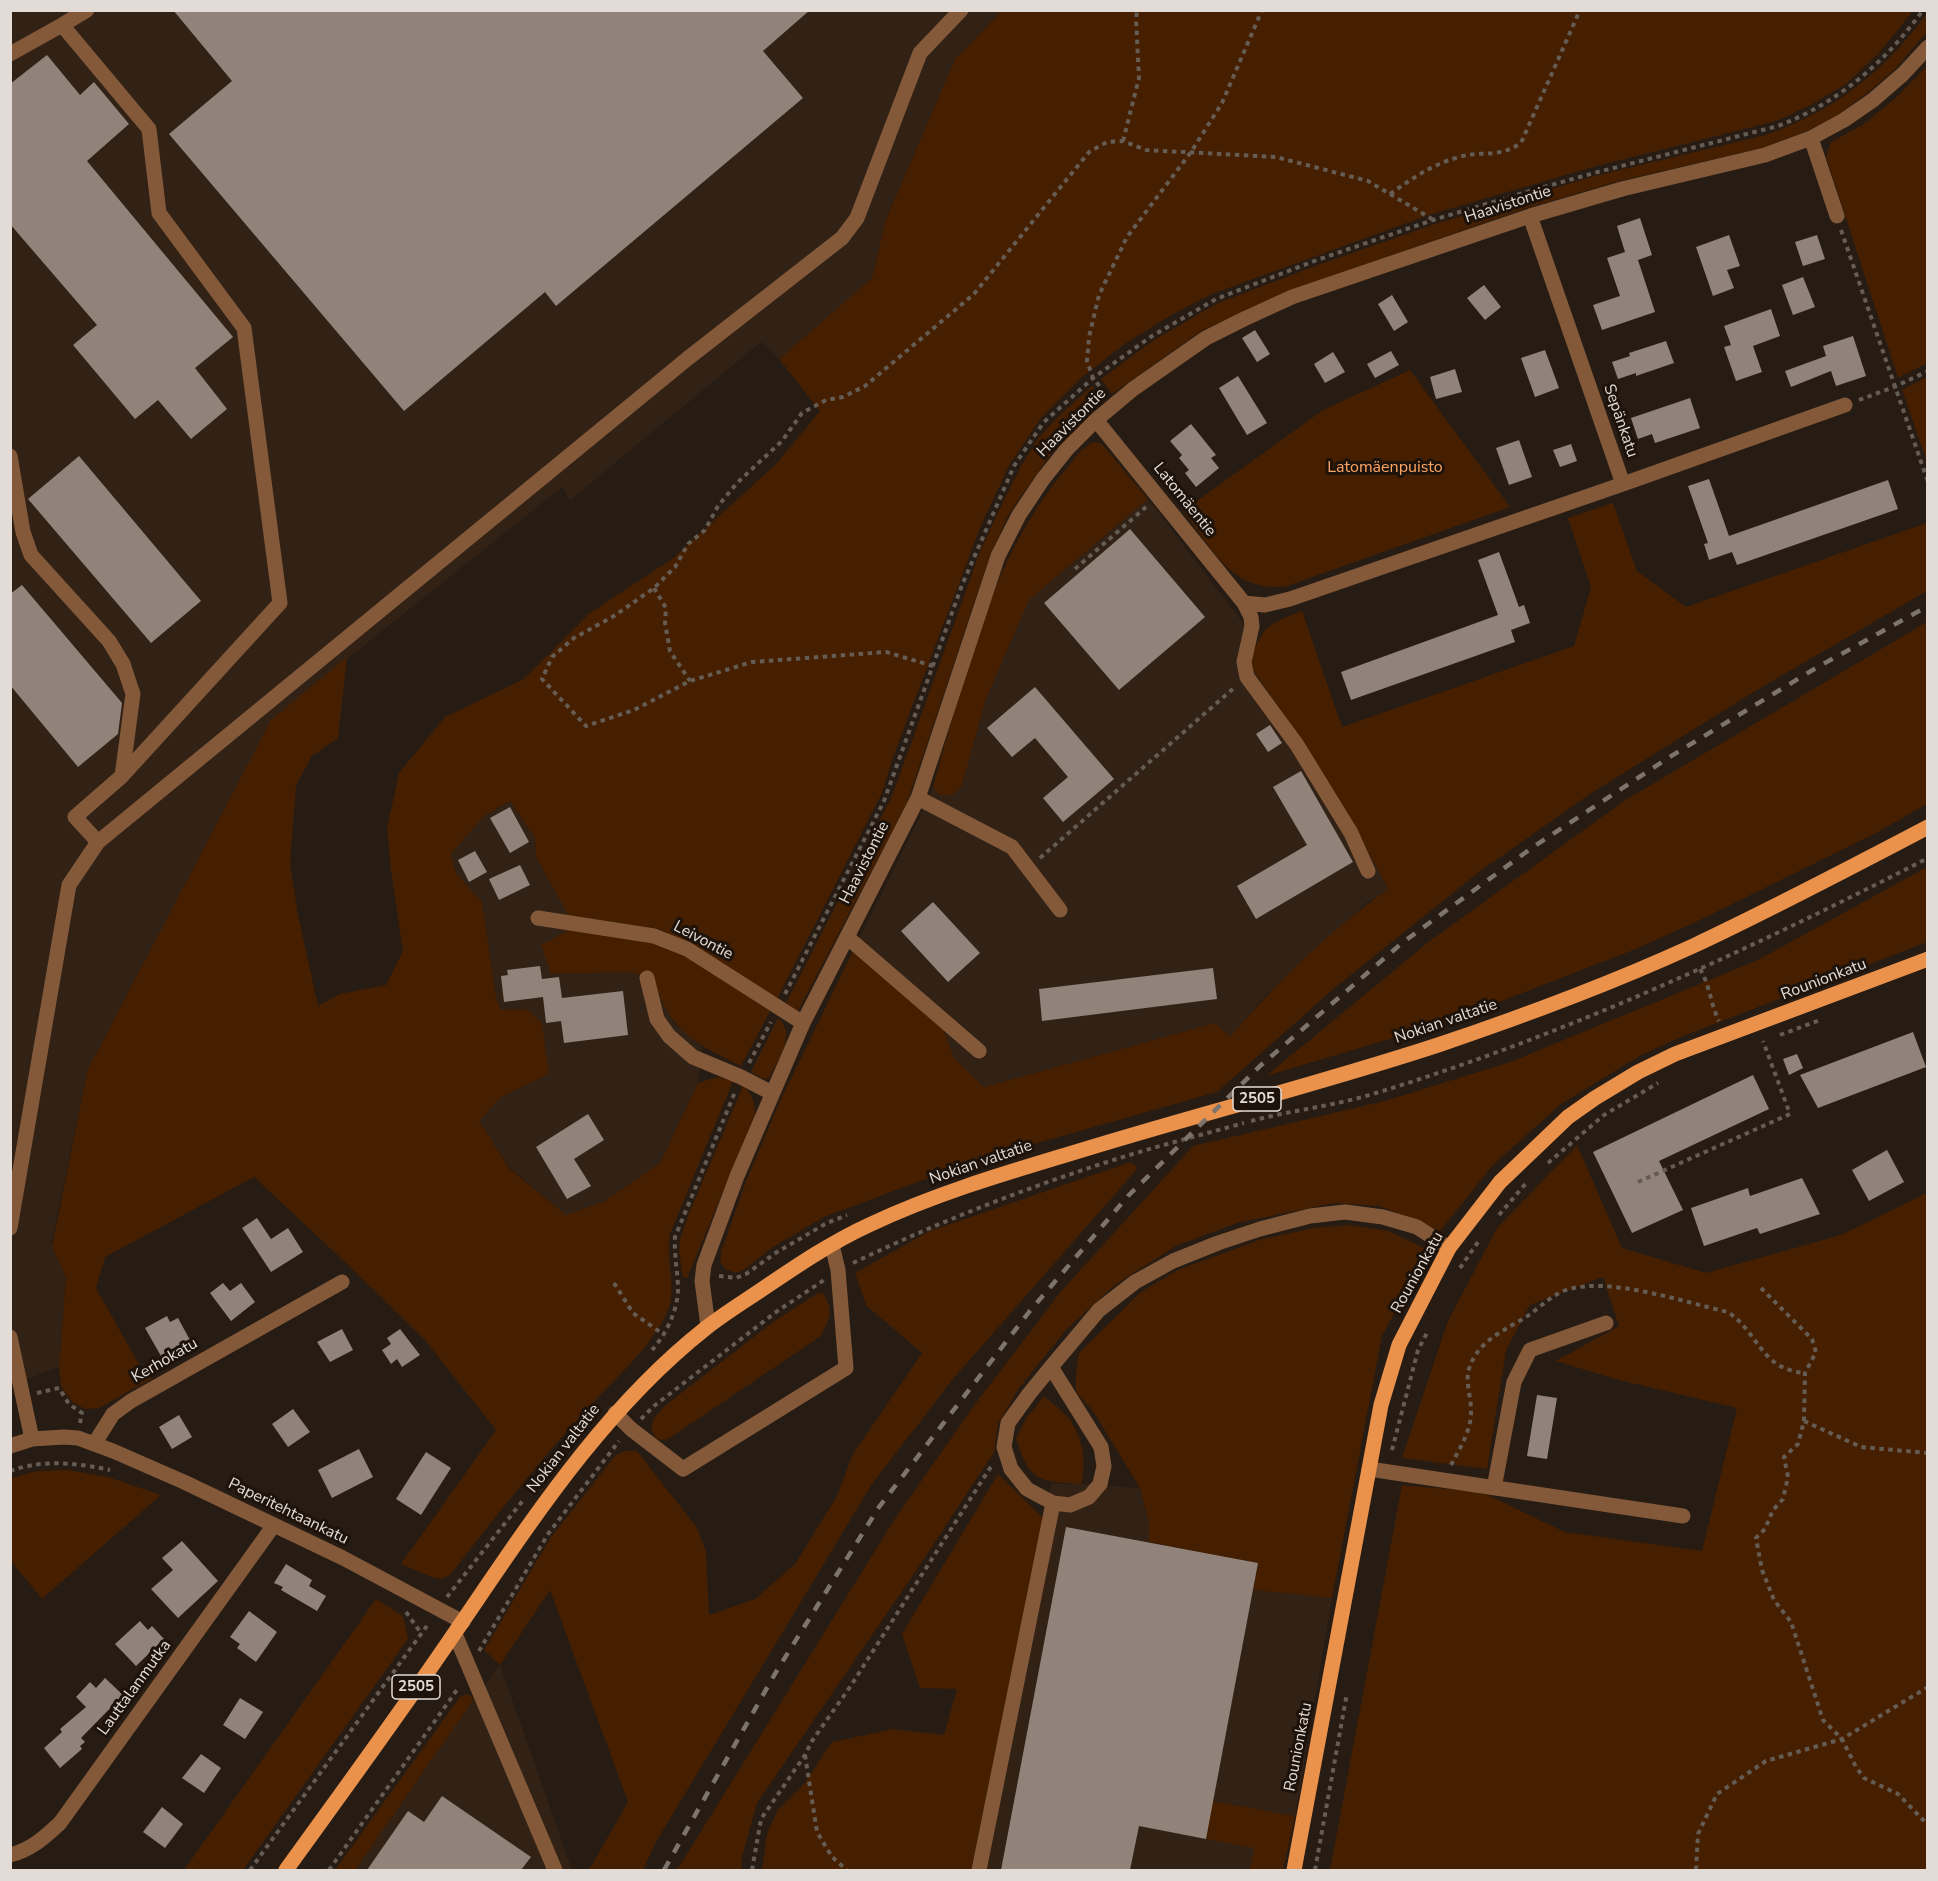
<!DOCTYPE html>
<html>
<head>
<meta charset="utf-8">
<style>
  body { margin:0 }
  #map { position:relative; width:1938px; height:1881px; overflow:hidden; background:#271c14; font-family:"Nunito Sans",sans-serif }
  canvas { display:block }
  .frame { position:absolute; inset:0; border:12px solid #e3dcd6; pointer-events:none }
</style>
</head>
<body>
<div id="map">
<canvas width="1938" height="1881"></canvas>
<div class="frame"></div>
</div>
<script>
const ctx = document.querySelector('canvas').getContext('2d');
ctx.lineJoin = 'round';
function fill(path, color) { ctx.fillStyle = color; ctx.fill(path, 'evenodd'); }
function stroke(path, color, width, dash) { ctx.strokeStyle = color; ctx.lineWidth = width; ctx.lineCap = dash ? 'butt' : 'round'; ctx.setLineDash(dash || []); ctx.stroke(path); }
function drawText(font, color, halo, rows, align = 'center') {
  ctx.font = font + ' "Nunito Sans",sans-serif'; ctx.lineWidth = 6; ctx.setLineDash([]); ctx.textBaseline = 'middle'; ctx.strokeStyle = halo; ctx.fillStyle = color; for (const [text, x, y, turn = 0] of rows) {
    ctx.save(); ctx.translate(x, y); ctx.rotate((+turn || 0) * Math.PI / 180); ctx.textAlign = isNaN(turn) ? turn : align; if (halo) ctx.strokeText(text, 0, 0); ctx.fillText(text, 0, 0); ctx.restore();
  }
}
fill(new Path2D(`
  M11,11h991l-47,48 -69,159 -14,60 -93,81 -18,-17 -191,158 -8,-13 -291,233 -183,349 -37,174 15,35 -7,89 -48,18z
  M1148,499l109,142 -8,23 56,80 53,87 30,58 -23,15 -100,92 -35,41 -16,-14 -230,64 -30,-29 -12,-33 -89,-74 67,-134 13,-30 7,9 22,-11 24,-86 43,-99z
  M510,801l25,37 1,19 32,58 1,15 -18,44 77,-2 25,6 21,45 28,23 -4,37 -38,80 -57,39 -37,13 -56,-47 -31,-47 22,-24 47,-23 -20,-64 -27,1 -5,-13 -14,-96 -26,-29 -5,-19 33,-38z
  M1051,1484h30l59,4 9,36v18l109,21 -5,27 79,8 -37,218 -81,-15 41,47 -5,22h-279z
  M500,1665l72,205h-217l119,-171z`), '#322216');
fill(new Path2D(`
  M1002,11h911l-34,42 -33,31 -35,21 -35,16 -183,46 -164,48 -217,79 -37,19 -49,30 -45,35 -40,40 -31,46 -28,59 -89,234 -11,36 -105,206 -87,-56 -32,-14 -90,-14 -32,-58 -1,-19 -25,-37 -26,15 -33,38 5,19 26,29 14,96 5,12h27l14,13 7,51 -48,23 -22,24 31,48 56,46 37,-13 57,-39 38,-80 19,-6 16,4 -63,153c-5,27 9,55 -4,81 -19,38 -60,72 -88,104 -45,50 -86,102 -127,155l-10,5 -10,-2 -30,-13 95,-134 -71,-90 -81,-79 -90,-84 -149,80 -9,31 49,87 5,3 5,-1 -56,31 -14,1 -13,-7 -11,-16 -2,-19 7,-89 -14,-32 36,-177 183,-349 76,-63 -9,81 -26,18 -16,29 -6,79 8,51 20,91 22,-12 46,-9 17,-34 -12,-80 -4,-43 12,-55 46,-56 79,-38 66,-66 82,-54 104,-95 44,-53 -41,-52 93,-81 14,-59 69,-160z
  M1927,13v19l-33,38 -28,24 -30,22 -29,15 -45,17 -143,33 -92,27 -238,83 -88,40 -89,63 -11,-15 53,-39 64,-37 100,-38 117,-41 160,-48 171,-41c70,-25 118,-63 161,-122z
  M1927,66v297l-29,15 -72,-221 5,-15 33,-18 33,-27z
  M1410,370l100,137 -223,79c-55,8 -74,-37 -104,-75l140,-101z
  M1927,377v85l-25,-72z
  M1092,386l11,15 -53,54 -40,57 -20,43 -83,248 -109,208 -12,-8 106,-207 89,-247 21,-45 19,-38 18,-29 21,-22z
  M1095,442l7,2 46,55 -119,101 -43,99 -24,86 -9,10 -13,1 -7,-9c32,-110 57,-229 133,-318 9,-11 16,-23 29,-27z
  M1613,503l24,68 49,36 241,-84v68l-170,99 -167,104 -111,78 -142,114 -120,106 -243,69 -150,56 -51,30 -31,24 -7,2 -10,-4 -5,-8 2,-12 25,-70 33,-78 73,-150 89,74 12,33 30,29 231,-64 15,14c47,-55 100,-107 158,-148 -41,-80 -88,-152 -139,-225 13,-37 17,-39 53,-53l40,116 232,-81 17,-59 -23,-69z
  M1927,622v182l-49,28 -178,88 -69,31 -184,71 -181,54 165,-136 196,-141z
  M1927,867v75l-244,94 -42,19 -80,49 -68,61 -53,66 -60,-25 -46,-3 -97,20 -61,23 -60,38 -50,46 -47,58 -21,36 -4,28 -74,113 -163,238 -15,54 -1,13h-64l217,-350 81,-116 88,-115 130,-143 192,-45 125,-39 248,-102z
  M569,930l86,11 29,14 86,56 -29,55c-48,-24 -70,-34 -88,-88l-25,-6 -77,2 -10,-29z
  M778,1018c19,17 0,41 -9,60l-5,1 -13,-7z
  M743,1086c10,8 12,17 12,29l-68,163 -4,-1 -4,-25 1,-13 9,-26z
  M1577,1145l45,103 84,25 135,-38 86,-42v677h-597l72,-385 79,7 84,40 137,19 35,-143 -122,-29 -59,-18 63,-35 -16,-49 -73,28 -24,45 -19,119 -85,-11 46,-137 49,-93z
  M1131,1162l7,6 -185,211 -81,105 -216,358 -13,28h-54l39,-68 -78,-212 -50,75 -16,-15 67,-113 64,-81 9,-5h13l60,77 9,24 3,63 46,-16 40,-35 42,-68 16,-42 69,-101 -56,-48 -11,-32 75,-42z
  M1349,1225l39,6 40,19 -46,86 -50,262 -79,-8 5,-27 -109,-21v-18l-9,-36 -47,-77 -17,-19v-18l3,-21 63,-62 36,-21 84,-31 52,-11z
  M818,1293l5,1c12,17 6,25 -2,42l-153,103 -9,1c-16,-13 -3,-25 8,-36l106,-82z
  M1044,1396c9,8 22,17 28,27 11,18 15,40 9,61 -43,-3 -52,-2 -65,-46l11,-21z
  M67,1470l41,7 53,18 -119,104 -31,-38v-83l27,-7z
  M998,1474l46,45 -73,351h-209l5,-36 10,-23 27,-27 28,-42 62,-13 50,6 13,-46 -37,-1 -18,-54z
  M376,1599l27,17 5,23 -165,231h-59z
  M467,1694l7,5 -119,171h-20l125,-173z
  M1213,1801l82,15 -12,54h-33l4,-22 -48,-9z`), '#451f00');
fill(new Path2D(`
  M173,10h637l-47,41 40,47 -247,208 -11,-14 -141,119 -235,-277 63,-53z
  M47,55l33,40 14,-13 35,42 -42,37 146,176 -38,31 32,41 -36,30 -33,-39 -23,19 -62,-74 24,-20 -87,-101v-140z
  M1640,218l12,37 -14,5 17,52 -53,18 -9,-25 27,-9 -13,-38 18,-6 -8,-26z
  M1729,235l11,31 -13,4 7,18 -21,8 -17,-49z
  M1817,235l8,24 -22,7 -8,-24z
  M1803,277l12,30 -22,8 -11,-30z
  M1484,285l17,22 -16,13 -18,-22z
  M1392,295l16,27 -14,9 -16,-27z
  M1771,309l9,27 -27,10 9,26 -26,9 -12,-34 7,-2 -7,-19z
  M1255,330l15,24 -13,8 -15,-24z
  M1853,336l13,40 -30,10 -5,-15 -40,16 -6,-16 41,-15 -3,-10z
  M1666,341l8,22 -38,13v-3l-18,6 -6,-17 18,-6 -1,-3z
  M1545,350l14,38 -24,9 -14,-39z
  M1391,351l8,14 -24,13 -8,-14z
  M1333,352l12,20 -20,11 -11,-19z
  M1455,369l7,23 -26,7 -6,-22z
  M1238,376l29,47 -20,12 -28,-47z
  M1690,398l10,30 -45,15 -3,-9 -14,5 -7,-21z
  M1191,424l25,31 -5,3 8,10 -23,19 -11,-14 4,-3 -10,-12 3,-3 -12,-14z
  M1519,440l13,37 -23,8 -13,-37z
  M1571,444l6,17 -17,6 -7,-17z
  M79,456l122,145 -50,42 -123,-144z
  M1709,479l20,57 159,-56 10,29 -161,56 -5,-13 -23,8 -5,-16 4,-1 -20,-57z
  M1130,529l75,88 -86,73 -75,-87z
  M1499,552l20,55 5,-2 6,18 -19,7 4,12 -164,58 -10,-28 157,-57 -20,-55z
  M22,585l100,118 -4,31 -40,33 -68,-82v-91z
  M1035,687l79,92 -51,43 -20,-24 25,-21 -33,-39 -23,19 -25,-29z
  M1270,725l12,18 -14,9 -12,-18z
  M1301,771l52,91 -97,57 -19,-33 70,-41 -34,-58z
  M510,807l19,35 -19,11 -20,-35z
  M475,851l12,21 -18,10 -11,-22z
  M520,865l10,20 -31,15 -10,-21z
  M933,902l47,51 -32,29 -47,-51z
  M540,966l2,13 17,-2 3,21 61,-7 5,44 -64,8 -3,-22 -15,2 -3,-26 -39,5 -3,-26 7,-1 -1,-5z
  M1213,968l4,31 -175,22 -3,-32z
  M1913,1032l13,35 -108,41 -18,-33z
  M1797,1054l6,14 -14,7 -6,-16z
  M1753,1075l16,34 -110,52 24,49 -51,23 -39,-81z
  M588,1114l16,26 -30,19 17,27 -24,13 -31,-52z
  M1887,1150l17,32 -35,19 -17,-31z
  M1802,1178l18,36 -60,20 -3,-6 -53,18 -13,-38 57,-20 2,8z
  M257,1218l14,21 17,-11 15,24 -32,20 -29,-44z
  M223,1283l7,8 11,-8 14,19 -24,19 -21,-28z
  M167,1316l3,6 8,-4 12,22 -29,16 -16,-28z
  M342,1329l11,21 -23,12 -13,-20z
  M400,1329l20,26 -18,12 -5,-8 -6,5 -9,-14 9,-6 -4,-6z
  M1537,1395l20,3 -10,61 -20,-3z
  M293,1409l17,23 -22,15 -16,-23z
  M179,1415l13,22 -20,12 -13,-22z
  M359,1449l14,28 -41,21 -14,-28z
  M426,1452l25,16 -30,47 -25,-16z
  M1066,1527l192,36 -52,276 -67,-13 -9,44h-129z
  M182,1541l36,40 -40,37 -27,-29 22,-19 -11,-12z
  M286,1564l26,16 -3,6 17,10 -9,15 -36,-21 2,-3 -9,-4z
  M249,1611l28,21 -21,30 -19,-14 3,-4 -10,-7z
  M140,1621l8,9 4,-4 12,13 -28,27 -21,-22z
  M105,1678l18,17 -42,43 4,4 -5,4 2,3 -22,19 -16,-20 18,-16 -2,-3 26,-22 -10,-10 14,-15 6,6z
  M240,1698l23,14 -18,27 -22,-14z
  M201,1754l20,14 -17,25 -22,-15z
  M442,1796l89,61 -10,13h-154l41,-59 16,11z
  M162,1807l21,17 -18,24 -22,-16z`), '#918379');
stroke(new Path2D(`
  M1123,141l16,-63 -3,-59 1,-9
  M1390,194c23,-16 41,-29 69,-37 23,-7 38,2 62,-14l59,-133
  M1841,230l87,252
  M1105,393l-12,-15 -6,-17 2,-24 10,-42 28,-58 64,-85 31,-49 40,-93
  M1859,400l35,-13 34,-16
  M1075,569l71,-62
  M654,588l12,20 -1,15 5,28 20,30
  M933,666l-47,-14 -134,10 -62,19 -56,29 -48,16 -44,-47 10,-22 22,-19 40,-22 40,-28 21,-21 13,-23 17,-14 13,-24 19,-23 45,-42 20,-28 24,-13 17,-3 22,-11 109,-92 115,-142 18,-10 16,-1 23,9 130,7 92,24 64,38
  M1040,858l195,-171
  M1700,969c11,19 10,34 19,52
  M785,994l99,-193 78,-216 52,-119 29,-43 50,-45 59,-42 64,-37 101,-39 116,-40 90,-27 71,-20 184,-47c60,-23 108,-64 145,-116
  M1780,1035l40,-15
  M749,1063l22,-41
  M1251,1121c41,-11 84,-15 125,-28 192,-59 373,-143 552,-235
  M1548,1163l56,-48 54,-32
  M1638,1182l152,-68 -27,-73
  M1499,1215l28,-33
  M853,1263c81,-39 165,-72 251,-100 46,-15 93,-27 140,-40
  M1460,1268l18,-26
  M719,1276l17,2 10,-4 31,-22 50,-29 20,-8
  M614,1283l19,30 30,21
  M1761,1288l51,51 4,13 -11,21 -1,48 -6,23 -14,13 4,20 -5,22 -10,11 -8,19 -9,9 6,32 12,30 17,22 32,98 19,19 14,28 8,11 34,16 30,31
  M652,1350c15,-17 27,-42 26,-65 -1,-17 -4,-32 -3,-48l60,-145
  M37,1393l22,-5 10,16 13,9 -2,10
  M641,1419l13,-13 122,-94 48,-32
  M1804,1421l57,26 67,6
  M1392,1450l26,-100 10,-19
  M1451,1465c9,-17 21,-36 20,-55 0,-13 -6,-30 -2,-41 8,-26 30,-36 52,-49 16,-9 27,-23 45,-30 43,-14 117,12 162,22 32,22 32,57 77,61
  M10,1471c33,-12 67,-8 100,-1
  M447,1597l77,-98
  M406,1612l15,21
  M479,1651l69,-117 71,-93
  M805,1755l12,77 15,25 15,13
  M250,1870l179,-247
  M329,1870l130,-183
  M752,1870l9,-51 44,-64 7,-14 38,-54 142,-222
  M1315,1870l32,-177
  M1696,1870l2,-36 19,-40 49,-33 76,-22 86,-52`), '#655c54', 4, [4.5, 4.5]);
stroke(new Path2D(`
  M62,25l25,-15
  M10,54l52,-29 87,104 10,84 85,115 36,275 -158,173 -47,41 23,25
  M1811,138l26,78
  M1530,216l93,268 222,-79
  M1096,420l148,183 7,14 1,9 -8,36 3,15 50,68 54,88 17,38
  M10,456l13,76 8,23 78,86 14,23 10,30 -11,82
  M1244,603l21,2 25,-6 333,-115
  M918,798l94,49 48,63
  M538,918l116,18 33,13 116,74
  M847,937l132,114
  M647,978l10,41 12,17 24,21 48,20 31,16
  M10,1228l59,-343 29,-43 589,-483 155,-121 15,-20 63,-165 41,-43
  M708,1326l-6,-45 2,-16 33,-89 66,-153 115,-225 80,-242 21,-41 24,-36 24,-30 29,-29 37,-31 73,-51 38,-19 48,-22 238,-81 92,-27 143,-34 46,-17 33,-18 29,-20 30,-26 25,-27
  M10,1337l22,102
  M1051,1367l50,80 3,19 -4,18 -11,13 -19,8 -17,-2 -26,-14 -16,-20 -7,-22 4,-24 21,-29 22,-27 48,-57 36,-28 38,-21 45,-18 42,-14 50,-13 35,-4 38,5 34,10 32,21
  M615,1413l16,16 52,40 163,-101 -8,-98 -6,-25
  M94,1444l19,-30 18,-13 211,-119
  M10,1446l22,-7 32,-2 14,1 35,13 71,31 159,76 120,64
  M1369,1469l314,47
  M1494,1488l20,-106 16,-32 76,-27
  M455,1634l100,236
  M10,1855c21,-5 35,-18 50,-32l214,-298
  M979,1870l74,-367`), '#835939', 15);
stroke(new Path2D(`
  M286,1870c57,-79 115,-158 170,-239 74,-108 146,-221 250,-303 19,-15 39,-27 58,-40 34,-23 68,-46 105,-63 63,-30 133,-51 200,-71 122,-38 247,-69 369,-109 86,-29 172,-61 255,-99 79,-37 157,-78 235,-119
  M1294,1870l87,-465 18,-60 50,-97 51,-66 68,-65 27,-19 43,-26 37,-18 253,-95`), '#ea914b', 15);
stroke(new Path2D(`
  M664,1870l112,-198 103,-165 150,-195 99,-116 132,-130 142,-123 131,-96 135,-89 148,-90 112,-62`), '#7d746c', 4.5, [10, 10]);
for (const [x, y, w] of [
  [1257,1099,48],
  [416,1687,48]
]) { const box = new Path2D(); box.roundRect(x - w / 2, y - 12, w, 24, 4.5); ctx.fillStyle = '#1d130b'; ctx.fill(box); stroke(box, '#e3dcd6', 1.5); }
drawText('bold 15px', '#e3dcd6', null, [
  ["2505",1257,1099],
  ["2505",416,1687]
]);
drawText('16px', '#e3dcd6', '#1d130b', [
  ["Haavistontie",1508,205,-18],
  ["Sepänkatu",1620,421,71],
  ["Haavistontie",1072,423,-45],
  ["Latomäentie",1184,500,51],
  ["Haavistontie",865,863,-63],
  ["Leivontie",703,941,28],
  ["Rounionkatu",1824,980,-21],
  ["Nokian valtatie",1446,1022,-19],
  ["Nokian valtatie",981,1163,-19],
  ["Rounionkatu",1418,1273,-61],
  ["Kerhokatu",165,1361,-30],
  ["Nokian valtatie",564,1449,-52],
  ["Paperitehtaankatu",288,1512,26],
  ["Lauttalanmutka",135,1688,-54],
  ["Rounionkatu",1299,1747,-79]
]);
drawText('16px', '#fea765', '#1d130b', [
  ["Latomäenpuisto",1385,468]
]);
</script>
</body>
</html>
